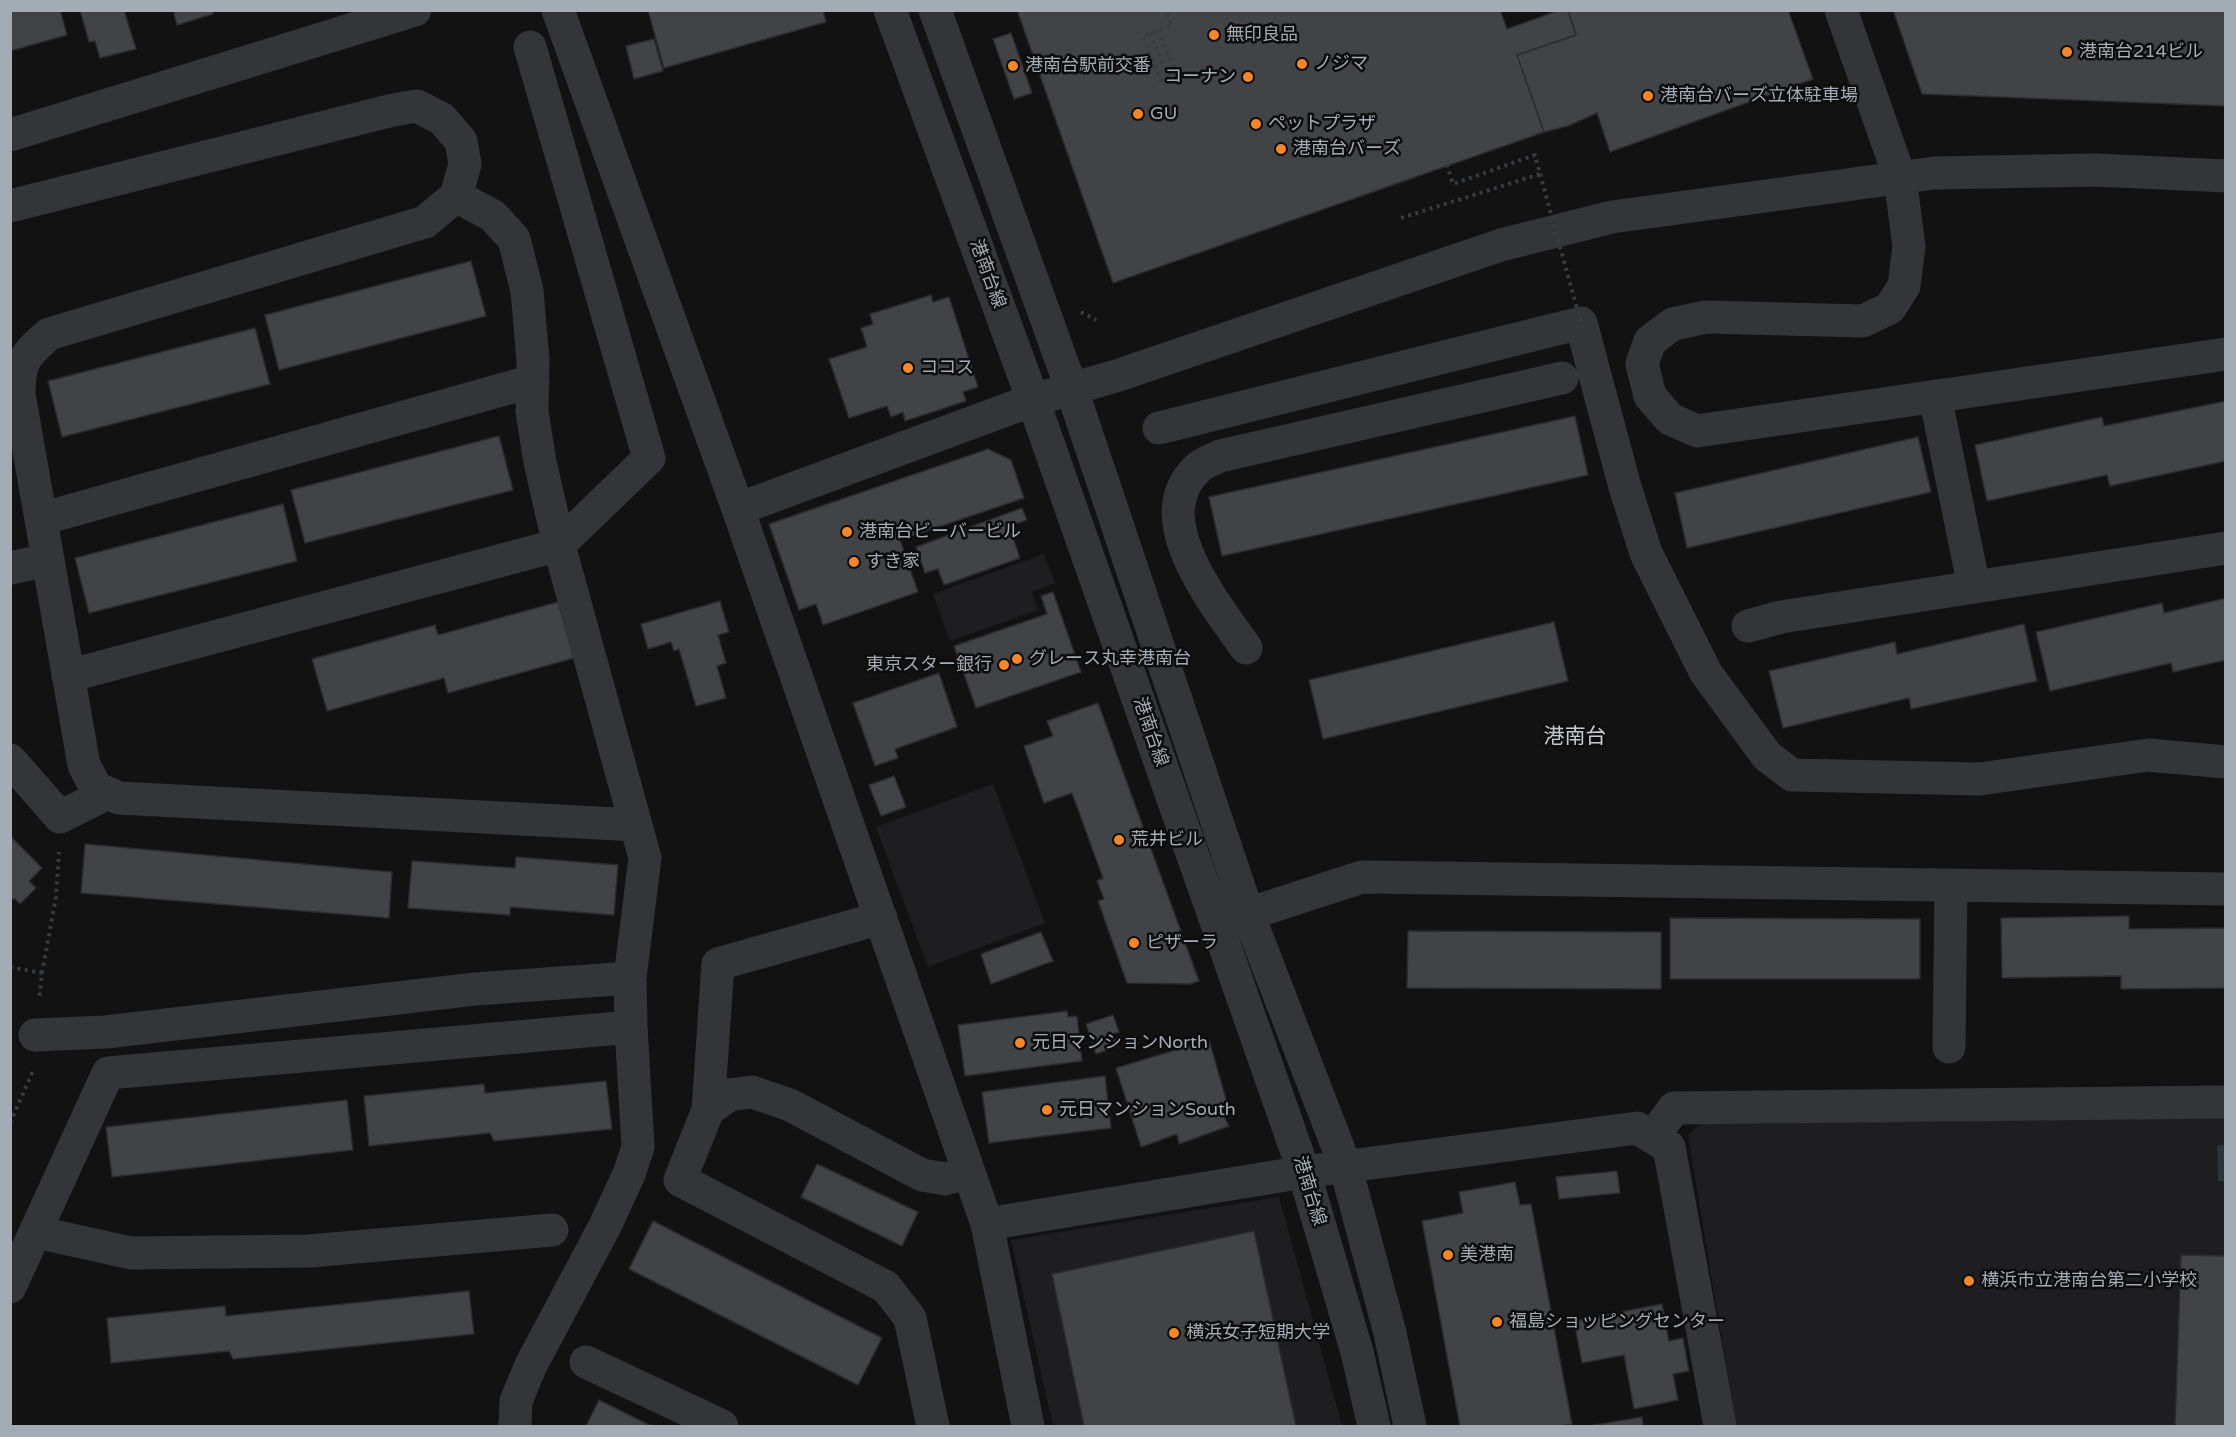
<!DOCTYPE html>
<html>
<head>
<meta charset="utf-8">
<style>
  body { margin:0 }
  #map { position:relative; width:2236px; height:1437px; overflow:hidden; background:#121213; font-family:"Varela Round",sans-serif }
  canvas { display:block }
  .frame { position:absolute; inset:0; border:12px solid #a3acb4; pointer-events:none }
</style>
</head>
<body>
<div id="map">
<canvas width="2236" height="1437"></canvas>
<div class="frame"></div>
</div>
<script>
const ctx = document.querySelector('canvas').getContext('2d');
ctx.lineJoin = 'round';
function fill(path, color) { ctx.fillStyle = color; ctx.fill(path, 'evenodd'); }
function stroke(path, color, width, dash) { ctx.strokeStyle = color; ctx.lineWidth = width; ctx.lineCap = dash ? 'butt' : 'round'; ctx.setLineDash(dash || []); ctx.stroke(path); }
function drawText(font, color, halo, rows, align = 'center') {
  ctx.font = font + ' "Varela Round","Noto Sans JP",sans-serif'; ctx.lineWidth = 5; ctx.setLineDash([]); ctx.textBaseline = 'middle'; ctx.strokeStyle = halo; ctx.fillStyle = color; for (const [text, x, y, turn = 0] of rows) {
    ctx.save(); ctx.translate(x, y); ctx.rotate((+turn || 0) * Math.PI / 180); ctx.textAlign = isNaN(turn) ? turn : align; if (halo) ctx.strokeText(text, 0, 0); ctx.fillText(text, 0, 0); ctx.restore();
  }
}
fill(new Path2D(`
  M1044,554l11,29 -23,9 6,18 -88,31 -17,-47z
  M993,784l52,139 -117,44 -52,-140z
  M2225,1118v308h-489l-48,-291 11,-11z
  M1279,1197l63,229h-289l-42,-186z`), '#1e1e20');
fill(new Path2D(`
  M2217,1145h8v36h-7z`), '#2a3539');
const building = new Path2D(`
  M10,10h50l7,25 -57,16z
  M80,10h44l12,39 -36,9 -5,-17 -6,1z
  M173,10h39l1,4 -36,11z
  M648,10h175l3,12 -162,46z
  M1017,10h483l7,19 53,-19h8l8,25 -59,20 27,77 -431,151z
  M1568,10h220l25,69 -203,73 -13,-39 -29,13 -24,6 -27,-77 59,-20z
  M1893,10h333v96l-304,-12z
  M1011,33l21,60 -18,6 -21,-60z
  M654,39l9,32 -29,8 -8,-33z
  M471,261l15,55 -207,54 -14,-55z
  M931,295l2,7 16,-5 29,90 -15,5 3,9 -61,20 -2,-9 -12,5 -4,-11 -38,12 -20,-59 38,-12 -6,-19 12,-4 -3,-10z
  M255,328l15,56 -208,53 -14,-56z
  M2226,401v60l-116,25 -3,-11 -120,26 -12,-56 127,-28 2,9z
  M1575,416l13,59 -366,81 -13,-59z
  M499,436l14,54 -208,53 -14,-53z
  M1918,437l13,55 -244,56 -12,-55z
  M988,449l23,11 13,38 -124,42 18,52 -95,33 -7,-21 -17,6 -30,-86z
  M283,504l14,57 -208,52 -14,-55z
  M1022,508l5,12 -18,6 11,32 -76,27 -6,-16 -13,4 -9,-26z
  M1053,592l28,80 -105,36 -22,-62 93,-32 -6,-18z
  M2226,598v62l-53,12 -2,-9 -121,28 -14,-59 126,-29 2,10z
  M720,601l9,31 -11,3 8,28 -9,3 9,32 -30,8 -17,-57 -5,2 -3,-9 -23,7 -7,-25z
  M558,602l16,56 -126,35 -4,-15 -117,33 -15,-52 123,-34 3,10z
  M1554,622l14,59 -245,58 -14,-59z
  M2024,624l13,57 -126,28 -2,-11 -126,30 -14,-57 126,-29 2,12z
  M939,673l18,54 -62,22 3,9 -23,8 -22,-63z
  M1098,703l101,278 -9,3 -63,-1 -29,-82 6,-2 -7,-18 6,-3 -31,-85 -28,10 -20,-57 29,-10 -6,-15z
  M894,776l12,31 -25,9 -12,-31z
  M10,836l32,32 -13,13 7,7 -16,16 -5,-5h-5z
  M85,844l307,28 -3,46 -308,-25z
  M516,857l102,8 -4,50 -104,-8v8l-102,-7 4,-47 103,7z
  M2129,916v13l97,-1v60l-105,1v-13l-119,2 -1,-60z
  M1670,918l250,1v60h-250z
  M1408,931l253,1v57l-254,-1z
  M1041,932l12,29 -62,23 -10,-30z
  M1067,1011l1,6 9,-1 5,45 -117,15 -7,-51z
  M1113,1015l6,17 -6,2 5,12 -22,8 -10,-30z
  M1209,1040l21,73 -7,2 6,11 -50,18 -2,-10 -36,13 -25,-79z
  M1105,1076l6,52 -122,15 -7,-51z
  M606,1081l6,48 -118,12 -4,-8 -121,13 -5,-50 120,-12 1,9z
  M347,1100l6,50 -241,27 -6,-50z
  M817,1164l101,48 -16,34 -101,-49z
  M1617,1171l3,22 -61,6 -3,-22z
  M1515,1182l5,23 11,-1 41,220 -10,2h-102l-38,-205 41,-8 -4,-21z
  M653,1221l229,117 -24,47 -229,-116z
  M1254,1231l42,195h-212l-32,-152z
  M2181,1255l45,1v170h-51z
  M469,1291l5,43 -241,25 -4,-8 -118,12 -4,-45 118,-12 1,10z
  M1662,1304l7,37 14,-3 6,33 -16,3 5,26 -44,9 -10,-54 -42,8 -8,-42z
  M599,1400l52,26h-65z
  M1642,1417l1,9h-54z`);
fill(building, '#414346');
stroke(building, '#2c2c2f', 1.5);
stroke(new Path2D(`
  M1158,30l20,46 -16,6 -19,-46 29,-11 -6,-15
  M1150,33l19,47
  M1401,218l139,-44 -5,-19 -82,29 -6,-18
  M1081,312l15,8
  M10,967l32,6 -3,27
  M42,973l14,-76 3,-45
  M10,1123l23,-52`), '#393c3f', 4, [3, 4.5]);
stroke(new Path2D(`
  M558,10l180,499 249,715 41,202
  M890,10l143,390 271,772 53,180 17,74
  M935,10l137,380 176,524 98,254 44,165 20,93
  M1841,10l59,168 9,68 -5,40 -14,22 -27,13 -157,-4 -33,7 -23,17 -8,23 8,32 20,23 27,12 529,-77
  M10,135l405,-125
  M10,206l383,-96 24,-4 25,13 19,22 4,23 -9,32 -31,26 -376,112c-24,21 -30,27 -30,60l65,371 12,23 23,10 517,27
  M1935,396l39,191
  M1159,428l422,-105 44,164 21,66 60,120 61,83 25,19 188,4 168,-24 78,7
  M738,509l295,-109 83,-24 385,-131 111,-28 322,-44 162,-3 130,6
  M41,519l492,-138
  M10,568l38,-8
  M1748,626l33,-9 445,-69
  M1246,648c-31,-45 -103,-131 -47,-181 6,-5 15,-8 21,-11l342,-78
  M68,676l491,-131 -19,-83 -8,-50 1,-52 -6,-69 -13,-52 -21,-23 -37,-20
  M10,760l50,57 48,-24
  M1248,914l114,-37 864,12
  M35,1035l71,-3 369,-43 155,-11
  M1949,1047l2,-162
  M708,1110l10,-146 163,-46
  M1653,1137l21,-29 552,-6
  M987,1224l317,-52 333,-44 32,19 51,279
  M36,1232l95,21 178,-2 243,-21
  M10,1287l98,-214 523,-46
  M586,1362l136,64
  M515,1426l1,-25 15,-36 74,-139 24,-52 9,-27 -7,-120 -1,-49 15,-120 -86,-313 90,-87 -119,-411
  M933,1426l-23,-108 -24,-31 -206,-107 28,-70 21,-15 23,-3 38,13 132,70 23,4 24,-7`), '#333538', 33);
stroke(new Path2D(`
  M1540,174l41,149`), '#393c3f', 4, [3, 4.5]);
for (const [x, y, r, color] of [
  [1214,35,6,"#f48729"],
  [2067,52,6,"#f48729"],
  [1302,64,6,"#f48729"],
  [1013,66,6,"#f48729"],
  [1248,77,6,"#f48729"],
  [1648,96,6,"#f48729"],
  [1138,114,6,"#f48729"],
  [1256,124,6,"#f48729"],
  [1281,149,6,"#f48729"],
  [908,368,6,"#f48729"],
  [847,532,6,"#f48729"],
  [854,562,6,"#f48729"],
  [1017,659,6,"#f48729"],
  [1004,665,6,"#f48729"],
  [1119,840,6,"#f48729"],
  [1134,943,6,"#f48729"],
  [1020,1043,6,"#f48729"],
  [1047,1110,6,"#f48729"],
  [1448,1255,6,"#f48729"],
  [1969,1281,6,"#f48729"],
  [1497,1322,6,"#f48729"],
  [1174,1333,6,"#f48729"]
]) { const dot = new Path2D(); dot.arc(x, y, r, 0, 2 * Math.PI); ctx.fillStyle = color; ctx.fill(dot); stroke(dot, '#0d0d0e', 2); }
drawText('18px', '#a3acb4', '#0d0d0e', [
  ["無印良品",1226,35],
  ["港南台214ビル",2079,52],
  ["ノジマ",1314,64],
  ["港南台駅前交番",1025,66],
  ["コーナン",1236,77,"right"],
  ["港南台バーズ立体駐車場",1660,96],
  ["GU",1150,114],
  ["ペットプラザ",1268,124],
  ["港南台バーズ",1293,149],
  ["ココス",920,368],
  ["港南台ビーバービル",859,532],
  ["すき家",866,562],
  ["グレース丸幸港南台",1029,659],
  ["東京スター銀行",992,665,"right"],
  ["荒井ビル",1131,840],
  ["ピザーラ",1146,943],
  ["元日マンションNorth",1032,1043],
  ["元日マンションSouth",1059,1110],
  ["美港南",1460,1255],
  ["横浜市立港南台第二小学校",1981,1281],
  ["福島ショッピングセンター",1509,1322],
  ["横浜女子短期大学",1186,1333]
], 'left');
drawText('18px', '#a3acb4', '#0d0d0e', [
  ["港南台線",987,274,70],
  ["港南台線",1150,732,71],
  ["港南台線",1309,1191,73]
]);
drawText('21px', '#c4cad0', '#0d0d0e', [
  ["港南台",1575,737]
]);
</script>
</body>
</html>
